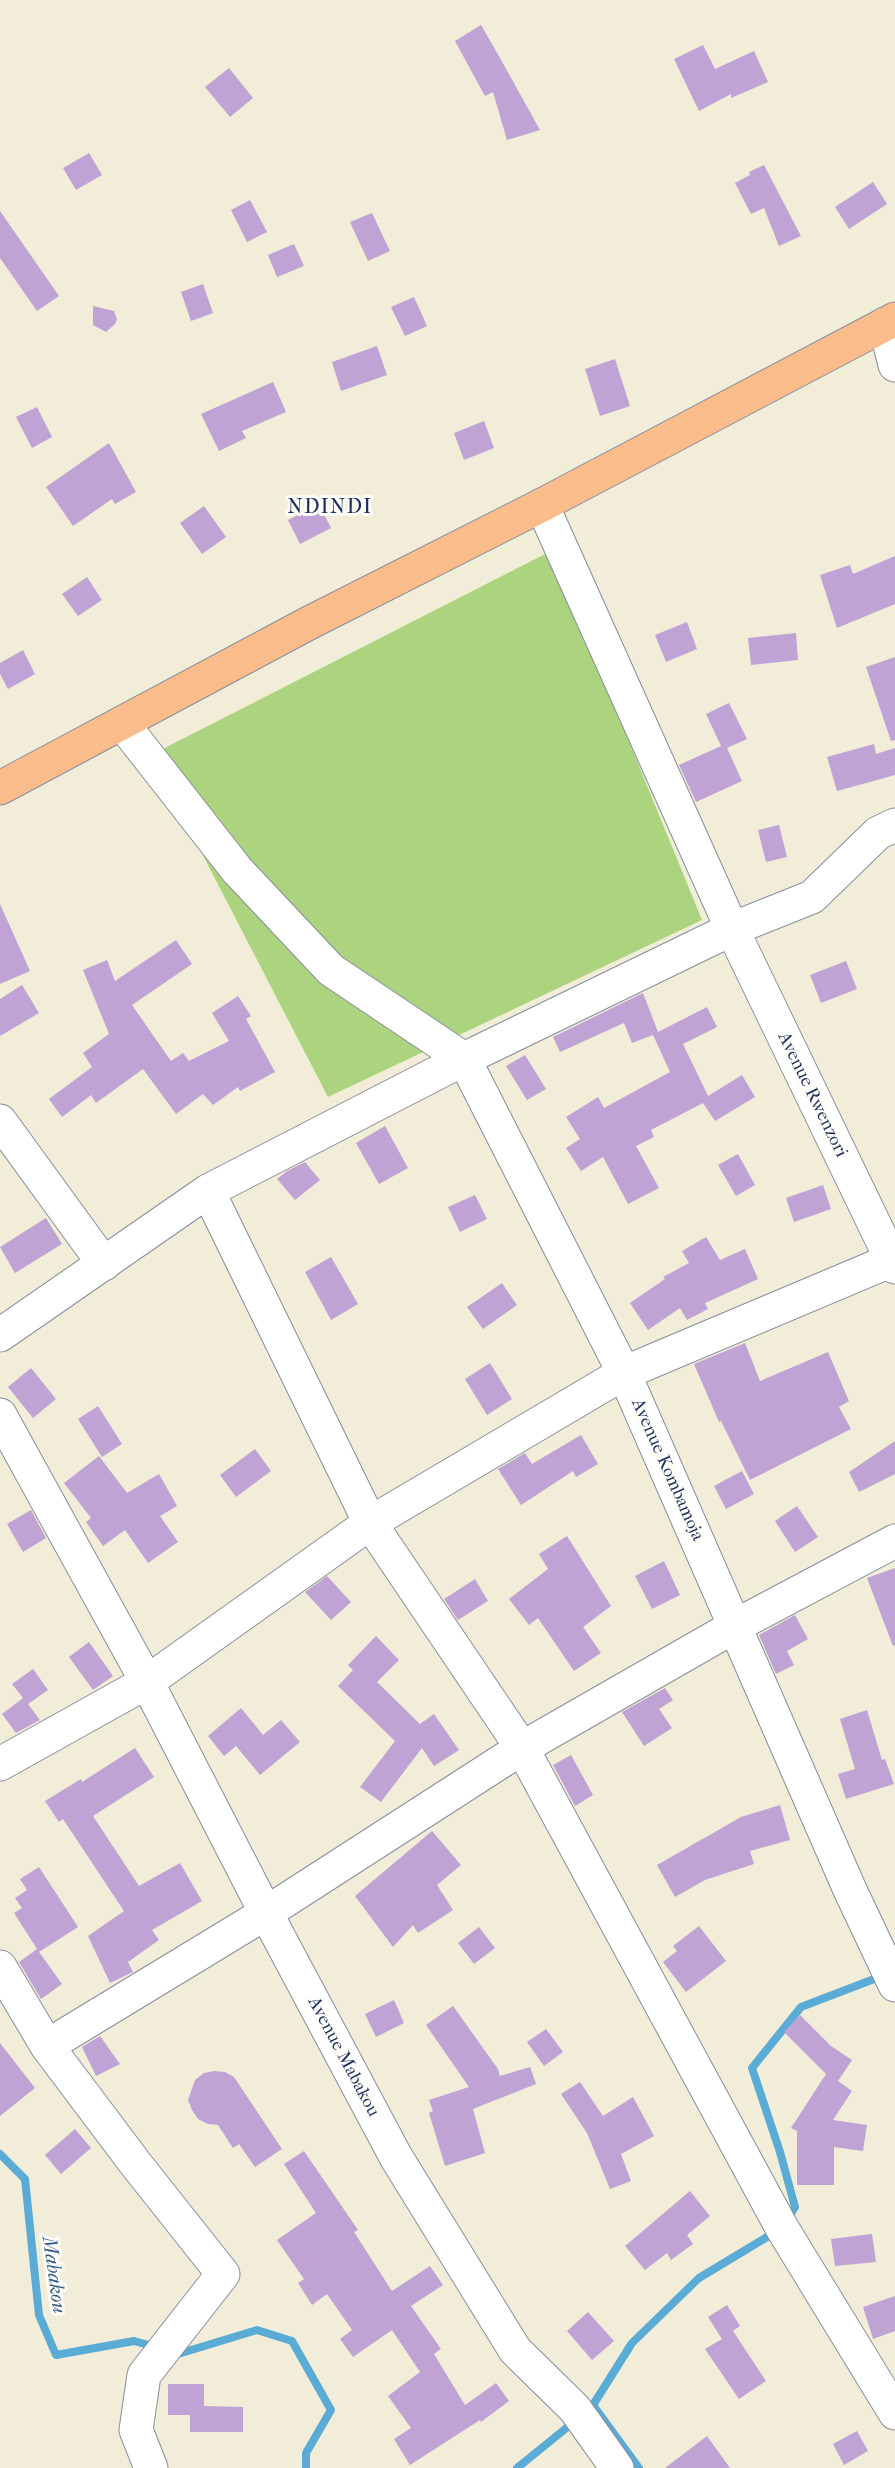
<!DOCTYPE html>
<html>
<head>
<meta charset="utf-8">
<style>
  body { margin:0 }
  canvas { display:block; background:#f1edd8 }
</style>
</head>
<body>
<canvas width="895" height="2468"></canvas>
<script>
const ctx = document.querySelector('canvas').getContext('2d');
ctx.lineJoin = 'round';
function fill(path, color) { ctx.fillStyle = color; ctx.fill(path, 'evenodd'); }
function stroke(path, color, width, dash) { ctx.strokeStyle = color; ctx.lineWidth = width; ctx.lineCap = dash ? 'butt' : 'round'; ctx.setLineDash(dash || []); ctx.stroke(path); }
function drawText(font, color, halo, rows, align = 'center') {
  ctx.font = font + ' "IM FELL French Canon",serif'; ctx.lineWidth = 6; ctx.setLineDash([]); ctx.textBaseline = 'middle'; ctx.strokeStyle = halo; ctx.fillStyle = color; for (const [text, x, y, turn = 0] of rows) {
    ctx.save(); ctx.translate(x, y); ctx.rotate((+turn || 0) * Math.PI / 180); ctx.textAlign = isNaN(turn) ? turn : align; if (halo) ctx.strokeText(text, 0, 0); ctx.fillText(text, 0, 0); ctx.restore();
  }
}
fill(new Path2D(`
  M551,551l151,369 -374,177 -177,-342z`), '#acd47e');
stroke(new Path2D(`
  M0,2154l25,25 14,136 17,40 78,-14 22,6
  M787,2220l8,-13 -15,-55 -28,-84 49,-61 81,-31
  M174,2353l4,1 79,-24 35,11 39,69 -25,43v15
  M593,2405l46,63
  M585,2413l8,-8 39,-62 67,-65 78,-47
  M517,2468l58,-47`), '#5aabd5', 8);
fill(new Path2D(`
  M481,25l19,33 40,72 -33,10 -14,-48 -8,4 -30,-55z
  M703,45l12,24 39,-18 14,31 -37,16v-4l-32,17 -25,-52z
  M229,68l24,30 -23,19 -25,-30z
  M89,153l13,22 -26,15 -13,-22z
  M764,165l37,71 -22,10 -15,-38 -13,6 -16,-31 15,-8 -1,-3z
  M873,182l14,22 -38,25 -14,-22z
  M250,200l17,32 -20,10 -16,-32z
  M0,211l59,85 -22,15 -37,-53z
  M372,213l18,38 -22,10 -18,-39z
  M294,244l10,22 -27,11 -9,-22z
  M203,284l10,29 -22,8 -10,-29z
  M414,297l13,29 -22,10 -14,-29z
  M93,306l21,5 3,8 -2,5 -9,8 -13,-7z
  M377,346l10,29 -46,16 -9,-29z
  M615,359l15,47 -30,10 -15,-47z
  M273,382l13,30 -44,19 4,7 -27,13 -18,-37z
  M37,407l15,30 -20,11 -16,-31z
  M484,421l10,27 -30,12 -10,-27z
  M109,443l27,49 -21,12 -3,-5 -39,27 -27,-39z
  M319,504l12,24 -31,16 -12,-24z
  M204,506l22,31 -24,17 -22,-31z
  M895,556v48l-58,24 -17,-53 30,-10 3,9z
  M87,577l15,23 -24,16 -16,-22z
  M687,622l10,27 -31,13 -11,-27z
  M796,633l2,27 -47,5 -3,-27z
  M23,650l12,24 -27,15 -8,-15v-11z
  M895,657v83l-4,1 -25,-74z
  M729,703l18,36 -20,9 15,33 -46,21 -17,-37 42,-19 -15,-32z
  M874,744l2,10 19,-6v27l-58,16 -10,-34z
  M779,825l8,32 -21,5 -8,-32z
  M0,904l30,67 -30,13z
  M176,940l16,24 -60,41 39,56 12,-8 6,8 40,-20 -17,-28 26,-17 13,20 -5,3 29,53 -35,19 -2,-4 -25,18 -10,-11 -27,20 -33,-45 -47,34 -5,-8 -29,22 -13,-18 43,-32 -9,-14 26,-19 -26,-64 24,-10 8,21z
  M846,961l11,28 -36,14 -11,-28z
  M22,985l17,28 -39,23v-37z
  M643,993l15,39 49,-25 10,20 -34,17 25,52 34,-21 13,22 -40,24 -12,-18 -52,27 3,7 -18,9 23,42 -31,16 -25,-47 -22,14 -15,-23 14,-9 -14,-22 32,-20 6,11 66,-36 -17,-37 -21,8 -8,-20 -64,29 -7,-15z
  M525,1055l21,34 -19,11 -21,-34z
  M385,1126l23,42 -29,16 -23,-41z
  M738,1154l17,31 -19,11 -18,-31z
  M305,1162l15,18 -25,20 -18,-21 10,-8z
  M823,1185l8,24 -37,13 -8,-24z
  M475,1195l12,24 -27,13 -12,-25z
  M46,1218l16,26 -47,29 -15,-26z
  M706,1237l14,23 25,-11 13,30 -53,24 3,6 -21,11 -7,-12 -32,22 -18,-27 35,-24 -2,-2 26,-14 -7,-12z
  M331,1257l27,47 -27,16 -26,-48z
  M502,1283l15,22 -34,24 -16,-22z
  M745,1343l15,38 68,-29 21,49 -10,6 12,22 -101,51 -29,-59 -2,1 -25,-58z
  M490,1363l22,36 -25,16 -22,-36z
  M31,1368l25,31 -23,19 -25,-31z
  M98,1406l24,38 -20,13 -24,-38z
  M581,1435l17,29 -22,13 -3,-6 -52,34 -23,-36 27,-16 7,11z
  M895,1441v33l-36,18 -10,-20z
  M255,1449l16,22 -35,26 -16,-22z
  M99,1456l28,37 32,-19 18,32 -17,10 18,26 -30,21 -23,-33 -22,16 -17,-24 5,-4 -27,-35z
  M742,1471l12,23 -28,15 -12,-23z
  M797,1506l21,31 -23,15 -20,-31z
  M31,1510l15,28 -23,14 -16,-28z
  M567,1536l44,70 -28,21 18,26 -27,18 -36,-53 -9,7 -20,-26 39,-30 -9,-15z
  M664,1561l16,34 -28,14 -17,-33z
  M895,1568v77l-2,1 -26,-68z
  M327,1576l24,26 -20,18 -26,-28z
  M475,1579l13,22 -30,19 -14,-21z
  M795,1615l13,24 -21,12 7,14 -18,9 -17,-39z
  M376,1636l23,24 -22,22 43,42 14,-10 25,36 -25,16 -12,-18 -41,54 -21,-15 35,-46 -57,-55 15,-16 -5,-5z
  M89,1642l24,34 -20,14 -24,-33z
  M33,1669l15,21 -20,14 12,16 -24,13 -14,-19 21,-16 -11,-14z
  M665,1688l8,12 -14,9 13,19 -28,18 -22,-34z
  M241,1708l22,27 18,-15 19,22 -40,33 -24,-29 -12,10 -16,-20z
  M867,1710l15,50 3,-1 9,25 -48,15 -8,-25 17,-5 -15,-50z
  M135,1748l19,29 -61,39 46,70 41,-23 22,38 -50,29 7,10 -31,22 5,10 -23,11 -22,-47 36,-25 -61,-92 -4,3 -14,-21 36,-22 1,3z
  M571,1755l22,40 -18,11 -22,-41z
  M780,1805l10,35 -40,11 4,13 -49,16 -30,17 -18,-32 84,-48z
  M432,1831l29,34 -24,20 16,25 -35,23 -5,-8 -20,22 -38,-51z
  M39,1867l39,60 -39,25 -25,-39 8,-5 -7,-10 12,-8 -7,-11z
  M699,1926l27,35 -40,31 -23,-30 14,-11 -4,-5z
  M479,1927l16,21 -21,16 -16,-21z
  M37,1949l25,35 -21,15 -22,-37z
  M394,2000l10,23 -28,14 -11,-23z
  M453,2006l45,63 2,7 30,-9 6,17 -63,25 12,44 -40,13 -16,-53 4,-2 -4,-11 40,-13 -43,-62z
  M800,2015l31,31 21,14 -14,21 14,10 -19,29 34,5 -4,26 -29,-4v38h-37v-54l-6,-3 35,-54 -42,-42z
  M546,2029l17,23 -19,14 -17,-24z
  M100,2036l20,28 -24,12 -14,-29z
  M0,2043l35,45 -35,28z
  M214,2071l11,1 9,5 48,72 -27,18 -16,-23 -6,4 -15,-23 -10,-1 -10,-5 -6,-9 -4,-10 7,-20 9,-7z
  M580,2082l23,34 30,-19 21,39 -33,18 10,27 -21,8 -23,-56 -26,-39z
  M75,2129l16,19 -30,26 -16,-19z
  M304,2151l54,79 -4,2 38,59 38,-25 13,19 -32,21 30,43 -7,5 31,51 31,-22 13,18 -28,21 -1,-2 -70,45 -16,-26 17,-11 -23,-32 32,-24 -28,-42 -39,27 -13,-18 12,-9 -25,-36 -15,11 -14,-22 6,-4 -27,-39 39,-27 -32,-49z
  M690,2191l20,25 -23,19 6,9 -22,16 -4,-7 -22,17 -20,-24z
  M872,2234l4,28 -41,4 -4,-27z
  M895,2296v35l-22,8 -10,-32z
  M727,2305l13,21 -7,5 33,50 -27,18 -34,-50 17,-10 -14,-22z
  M588,2312l26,29 -22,19 -25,-29z
  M168,2384h36v22l39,1v25h-53v-17h-22z
  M857,2431l11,20 -24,14 -11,-21z
  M707,2436l23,32h-65z`), '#bea3d4');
const minor = new Path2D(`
  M885,324l10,41
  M542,505l190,424 163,338
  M122,723l115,147 94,100 133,89 160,314 226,517 45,95
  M0,1121l104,143
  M208,1191l162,332 152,225 260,480 113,185
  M0,1335l208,-144 256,-132 268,-130 80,-32 66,-64 17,-8
  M0,1415l147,267 119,231 130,244 119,193 60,59 42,59
  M0,1764l147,-82 223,-159 254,-150 268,-113
  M0,1967l47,79 88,117 88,111 -79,101 -8,55 15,38
  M47,2046l219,-133 256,-165 213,-122 160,-85`);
const major = new Path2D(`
  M0,788l309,-165 233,-118 353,-186`);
stroke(minor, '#868e9b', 35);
stroke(major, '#868e9b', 35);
stroke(minor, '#fff', 33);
stroke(major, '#fabc8b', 33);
drawText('18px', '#1b2f5e', '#fdfcf7', [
  ["Avenue Rwenzori",812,1095,64],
  ["Avenue Kombamoja",667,1470,66],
  ["Avenue Mabakou",343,2057,62]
]);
ctx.letterSpacing = '1.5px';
drawText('20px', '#1b2f5e', '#fdfcf7', [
  ["NDINDI",330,508]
]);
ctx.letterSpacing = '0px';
drawText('italic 20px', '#315a88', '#fdfcf7', [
  ["Mabakou",53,2275,82]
]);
</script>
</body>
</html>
